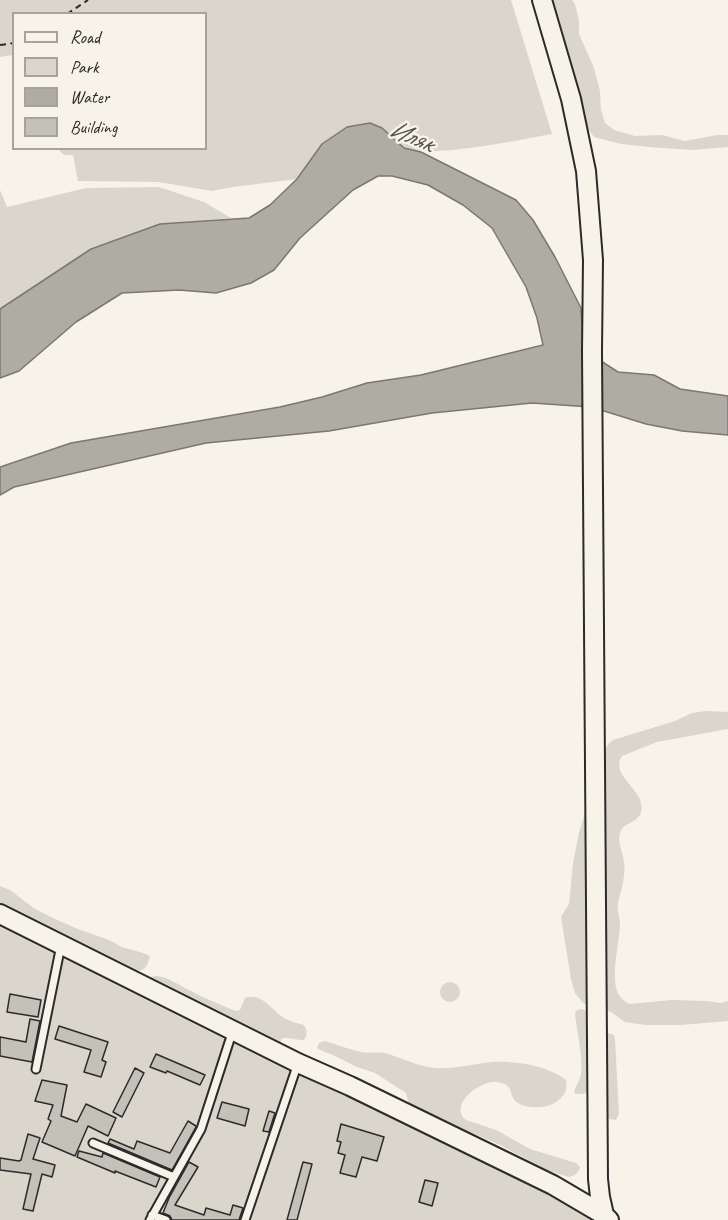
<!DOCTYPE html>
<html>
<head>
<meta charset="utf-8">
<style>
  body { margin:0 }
  #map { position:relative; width:728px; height:1220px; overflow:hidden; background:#f7f3e8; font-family:Caveat,sans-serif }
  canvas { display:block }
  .legend { position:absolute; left:12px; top:12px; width:195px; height:138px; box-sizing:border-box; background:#f7f3e8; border:2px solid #a5a39c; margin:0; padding:8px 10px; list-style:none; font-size:18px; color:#2b2b2b }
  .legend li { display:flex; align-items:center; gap:12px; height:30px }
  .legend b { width:30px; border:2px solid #a5a39c }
</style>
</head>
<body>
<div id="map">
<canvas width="728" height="1220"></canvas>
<ul class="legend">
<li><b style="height:8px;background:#f7f3e8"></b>Road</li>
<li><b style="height:16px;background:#dad6cc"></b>Park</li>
<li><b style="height:16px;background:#afaca4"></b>Water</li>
<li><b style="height:16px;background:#c4c1b9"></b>Building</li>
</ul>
</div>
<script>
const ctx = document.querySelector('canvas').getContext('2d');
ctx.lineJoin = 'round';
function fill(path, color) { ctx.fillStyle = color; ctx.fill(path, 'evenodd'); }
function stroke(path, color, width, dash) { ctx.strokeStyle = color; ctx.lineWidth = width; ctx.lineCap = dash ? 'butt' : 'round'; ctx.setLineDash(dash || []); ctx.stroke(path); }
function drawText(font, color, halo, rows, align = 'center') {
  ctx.font = font + ' Caveat,sans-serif'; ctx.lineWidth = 5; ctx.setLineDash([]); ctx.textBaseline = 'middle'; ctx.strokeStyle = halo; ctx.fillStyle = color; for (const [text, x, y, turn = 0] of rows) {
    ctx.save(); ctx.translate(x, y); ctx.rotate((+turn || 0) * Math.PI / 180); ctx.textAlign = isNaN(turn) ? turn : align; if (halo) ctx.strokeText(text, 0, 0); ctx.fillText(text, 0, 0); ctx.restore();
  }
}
fill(new Path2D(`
  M0,0h511l41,134c-28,5 -127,26 -149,13 -7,-5 -14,-13 -21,-19l-60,16 -25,35 -64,8 -21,4 -53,-9 -81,-1 -5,-26h-9l-4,-4v-2l146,-1v-134h-192l-1,41 -13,2z
  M544,0h28l3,4 4,16v14l15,34 6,23 1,19 4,13 9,7 21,6 27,-1 23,6 32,-6h11v12l-36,3 -43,-3 -28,-3 -27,-7 -7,-10 -3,-17 -10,-11z
  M159,187l45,15 27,16 -71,6 -69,24 -89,60 -2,-1v-117l7,17 79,-19z
  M706,711l22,1v17l-71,13 -35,14c-12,17 16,31 19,47 4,20 -15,17 -20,28 -5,10 2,20 3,31 1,4 0,10 0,14 -1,9 -4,18 -6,27 -1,6 1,12 2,19 0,19 -9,50 -3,69 2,6 7,10 12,13l43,-4 35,1 14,2 7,-2v20l-47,4h-36l-20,-3 -14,-10 -28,-9 -8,-10 -4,-14 -10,-62 8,-13 4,-41 6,-30 23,-76 6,-13 5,-4 62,-19 17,-8z
  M0,886l10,4 25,19 20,10 23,10 31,11 13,7 21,6 7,3c-3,14 -8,16 -21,15l-115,-58 -14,-9z
  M0,915l609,305h-609z
  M155,976c14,0 24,10 36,15 15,8 30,14 45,20l4,-1 5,-12c15,-6 26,10 36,18 7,5 16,7 23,9 3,5 4,10 0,15 -7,0 -13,-2 -20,-2l-3,1v6l-12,-6 -2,-4 -8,3 -110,-57 2,-4z
  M440 992a10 10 0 1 1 20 0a10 10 0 1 1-20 0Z
  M583,1009l7,7v21l-2,9 1,41 -2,5 -5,2h-6l-2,-2c1,-6 6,-11 7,-18 2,-20 -4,-40 -6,-60l2,-4z
  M606,1032l8,3 1,4 4,75 -3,6 -7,-1 -5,-4z
  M325,1041c12,4 24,8 36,11 9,2 18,-1 27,2 17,5 31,13 48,14 19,1 37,-4 55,-6 22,-2 59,4 75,18 5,26 -32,33 -48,23 -12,-8 -1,-19 -22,-21 -16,-2 -48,23 -30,38l30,10 34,19 46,14 4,4 -1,3 -4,5 -6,2 -7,-2 -15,-5 -49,-26 -28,-12 -13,-1 -44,-22 -5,-8 -2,-8 -31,-20 -18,-6 -22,-11 -17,-7 -1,-2 2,-4z`), '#dad6cc');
const water = new Path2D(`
  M370,123l12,5 22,20 17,4 95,48 17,20 22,37 26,51 2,36 7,10 28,18 36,3 26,14 48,7v39l-46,-4 -36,-7 -55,-17 -59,-4 -100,10 -103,18 -123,12 -192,44 -14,8v-28l71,-24 209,-36 42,-10 45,-14 54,-8 122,-30 -6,-27 -11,-31 -34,-59 -29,-23 -35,-20 -36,-9h-14l-25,14 -53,48 -26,32 -23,13 -35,10 -37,-3 -57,3 -46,29 -57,49 -19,7v-69l91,-60 69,-25 89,-6 21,-13 27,-26 25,-35 25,-17z`);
fill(water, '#afaca4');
stroke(water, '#7a7874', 1.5);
const building = new Path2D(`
  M10,994l31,6 -3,17 -31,-5z
  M30,1019l10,2 -8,41 -32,-6v-19l26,5z
  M59,1026l49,16 -6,18 4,2 -5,15 -17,-5 7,-22 -36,-11z
  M156,1054l49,21 -5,10 -33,-14 -1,2 -16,-6z
  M135,1068l9,5 -22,44 -9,-5z
  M42,1080l25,5 -6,31 16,6 9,-18 30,14 -8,18 -20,-10 -13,30 -33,-14 9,-21 -3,-2 5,-14 -18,-4z
  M222,1102l27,7 -4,17 -28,-8z
  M269,1111l6,2 -6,19 -6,-1z
  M188,1121l8,5v1l-24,43 -64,-27 2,-4 24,10 3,-8 33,12z
  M341,1124l43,13 -7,24 -15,-4 -6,20 -16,-4 5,-18 -7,-2 3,-11 -4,-1z
  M28,1134l12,4 -7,21 22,6 -3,12 -10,-3 -9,37 -10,-2 8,-35 -31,-4v-12l19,3 2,-1z
  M79,1151l23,6 1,-4 57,24 -4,10 -41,-16v2l-38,-16z
  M189,1162l9,5 -23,38 29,10 2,-7 24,7 3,-10 10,3 -4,12h-67l-2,-4 -7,-3 6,-15z
  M303,1162l9,2 -15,56h-10z
  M425,1180l13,3 -6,23 -13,-4z`);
fill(building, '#c4c1b9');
stroke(building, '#2b2b2b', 1.5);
const lane = new Path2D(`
  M36,1069l25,-124
  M93,1143l81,34
  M152,1215l14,5
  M150,1220l51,-91 31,-96
  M245,1220l53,-157`);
const secondary = new Path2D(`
  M542,0l29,99 15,72 7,89 -1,91 6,828 2,18 4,18
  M0,914l298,149 52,23 203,99 51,30 5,5`);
stroke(lane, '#2b2b2b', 11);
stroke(secondary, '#2b2b2b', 22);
stroke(new Path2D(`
  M67,14l21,-14
  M0,45l14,-2`), '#2b2b2b', 2, [6, 4.5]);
stroke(lane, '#f7f3e8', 7);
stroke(secondary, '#f7f3e8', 18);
drawText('italic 26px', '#53524f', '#f7f3e8', [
  ["Иляк",411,137,22]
]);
</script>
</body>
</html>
